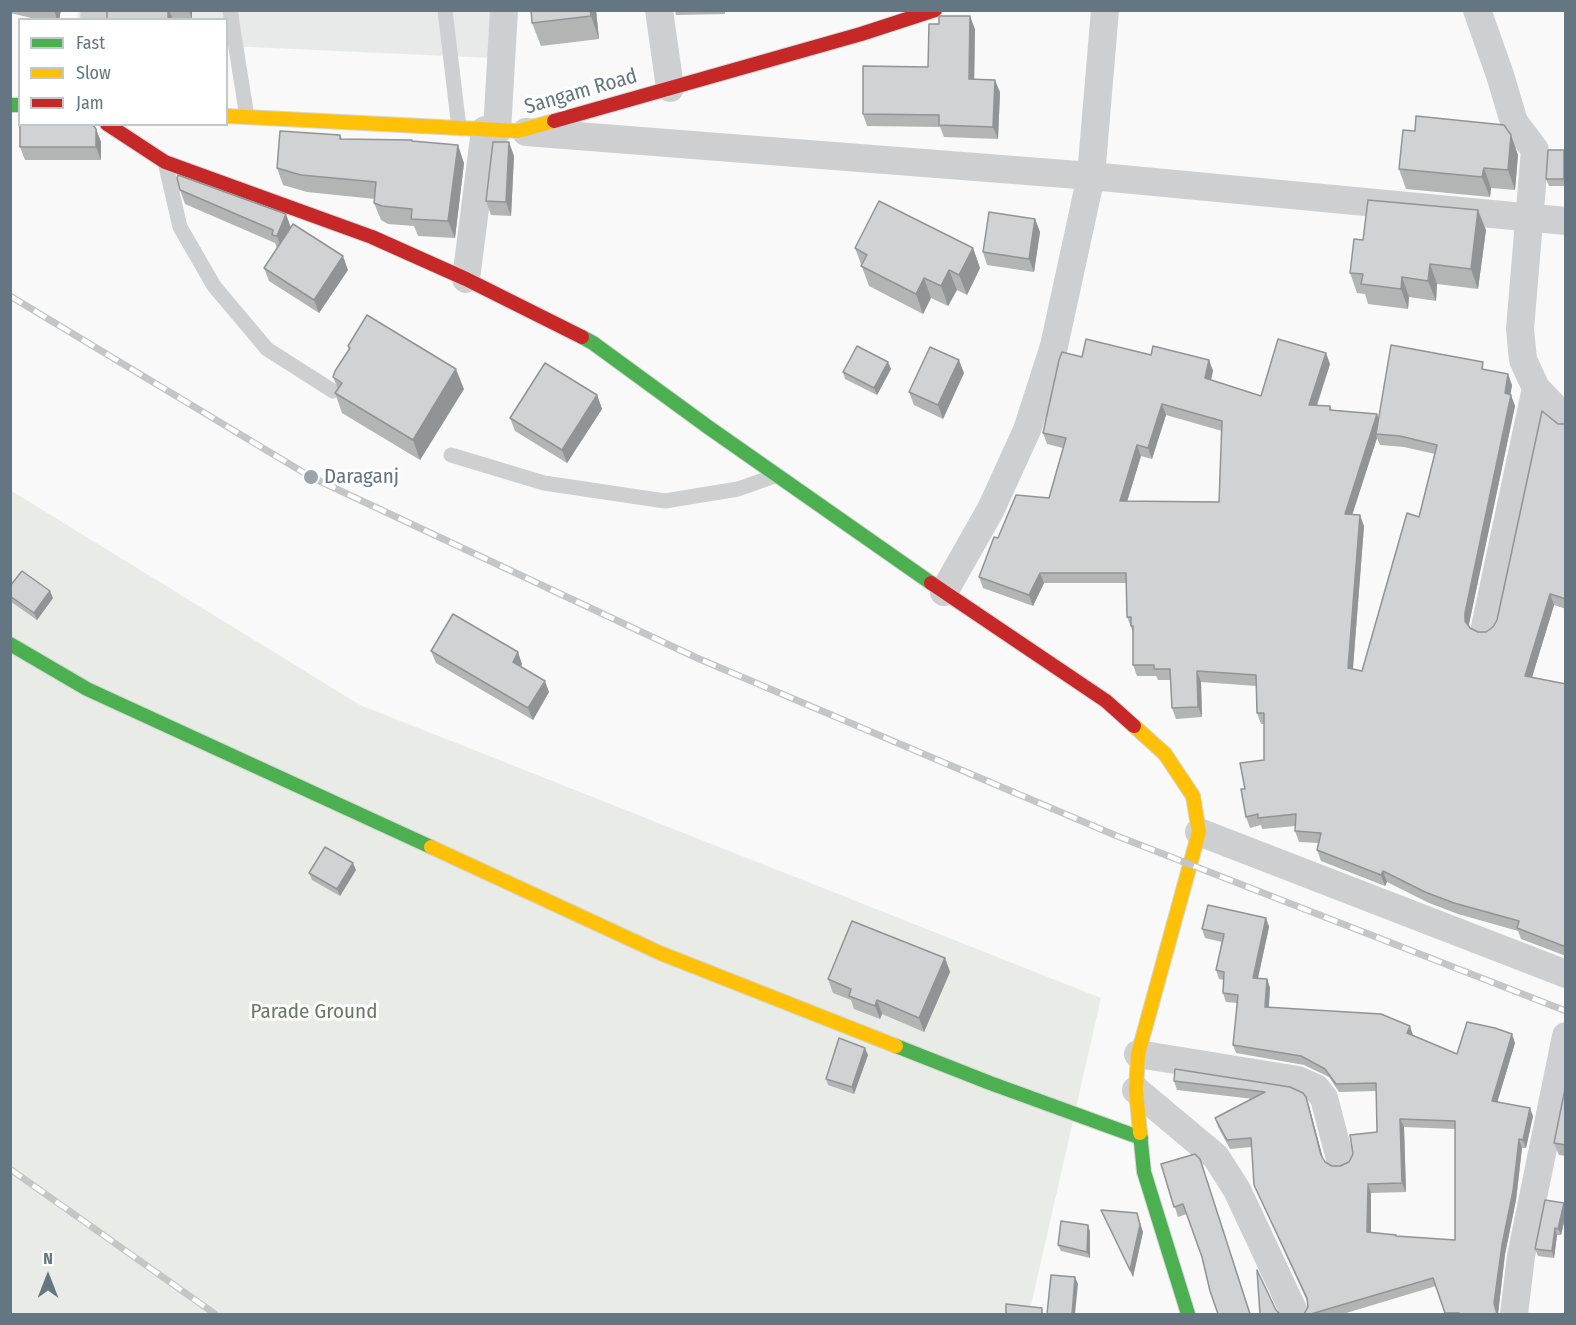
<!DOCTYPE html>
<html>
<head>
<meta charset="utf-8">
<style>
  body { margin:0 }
  #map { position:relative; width:1576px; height:1325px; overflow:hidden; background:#f9f9f9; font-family:"Fira Sans Condensed",sans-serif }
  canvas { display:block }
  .frame { position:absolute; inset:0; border:12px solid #657683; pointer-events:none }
  .legend { position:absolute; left:18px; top:18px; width:210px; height:108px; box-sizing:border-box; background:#fff; border:2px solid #c1c8cd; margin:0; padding:8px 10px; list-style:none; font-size:18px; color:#657683 }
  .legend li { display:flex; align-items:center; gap:12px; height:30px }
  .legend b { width:30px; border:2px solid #c1c8cd }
  .north { position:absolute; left:18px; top:1247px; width:60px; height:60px; -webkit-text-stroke:4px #fff; paint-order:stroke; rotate:0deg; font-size:16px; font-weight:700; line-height:24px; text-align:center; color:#657683 }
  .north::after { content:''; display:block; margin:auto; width:21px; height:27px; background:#657683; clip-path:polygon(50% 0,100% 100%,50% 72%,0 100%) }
</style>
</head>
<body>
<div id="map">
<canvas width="1576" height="1325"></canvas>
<div class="frame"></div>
<ul class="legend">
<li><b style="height:8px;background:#4caf50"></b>Fast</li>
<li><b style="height:8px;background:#ffc107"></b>Slow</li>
<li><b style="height:8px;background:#c62828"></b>Jam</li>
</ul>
<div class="north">N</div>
</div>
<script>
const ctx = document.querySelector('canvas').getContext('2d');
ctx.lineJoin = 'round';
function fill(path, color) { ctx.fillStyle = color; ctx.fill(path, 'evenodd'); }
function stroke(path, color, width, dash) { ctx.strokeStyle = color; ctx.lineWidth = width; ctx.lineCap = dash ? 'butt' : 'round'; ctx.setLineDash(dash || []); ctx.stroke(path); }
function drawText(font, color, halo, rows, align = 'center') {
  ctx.font = font + ' "Fira Sans Condensed",sans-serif'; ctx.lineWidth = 6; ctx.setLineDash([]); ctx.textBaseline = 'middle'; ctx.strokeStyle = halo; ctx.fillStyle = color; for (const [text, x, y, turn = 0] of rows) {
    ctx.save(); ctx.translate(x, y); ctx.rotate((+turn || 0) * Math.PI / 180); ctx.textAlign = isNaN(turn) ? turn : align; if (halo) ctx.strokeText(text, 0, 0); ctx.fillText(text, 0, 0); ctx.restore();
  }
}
fill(new Path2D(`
  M78,10l437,1 -1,48 -287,-13 -1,-26h-149z`), '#e8e9e9');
fill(new Path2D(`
  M10,490l350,215 741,293 -72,316h-1018z`), '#e8ebe6');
const fast = new Path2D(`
  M10,105h10
  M582,337l11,6 115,84 223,156
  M10,644l77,45 344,158
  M896,1046l94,37 151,55
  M1140,1133l4,39 44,142`);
const slow = new Path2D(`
  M226,116l292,15 36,-10
  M1134,726l31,28 28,42 6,36 -61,222 -2,36 4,43
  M431,847l229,106 236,93`);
const jam = new Path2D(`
  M554,121l307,-87 74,-24
  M107,124l58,38 207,75 94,42 116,58
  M931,583l175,118 28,25`);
stroke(fast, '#d5d6d7', 16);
stroke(slow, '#d5d6d7', 16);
stroke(jam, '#d5d6d7', 16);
stroke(new Path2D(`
  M230,10l17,107
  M445,10l14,118
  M165,162l15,65 34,59 53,63 66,42
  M451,455l93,28 121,18 73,-12 37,-13`), '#cecfd0', 15);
stroke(new Path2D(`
  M659,10l11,78
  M1477,10l23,65 14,47 21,28 -15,179 3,31 13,28 30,31
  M94,20l1,-10
  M497,131l7,-121
  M526,132l565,44 475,45
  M466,279l19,-149
  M944,592l47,-83 36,-79 27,-84 37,-170 14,-166
  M1485,627l51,-239
  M1199,832l367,142
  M1138,1054l160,26 18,8 8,10 16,61
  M1136,1090l80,67 21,33 58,124
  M1514,1314l7,-58 45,-220`), '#cecfd0', 28);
stroke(fast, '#4caf50', 14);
stroke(slow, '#ffc107', 14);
stroke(jam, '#c62828', 14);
const rail = new Path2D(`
  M10,296l301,181 386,181 420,178 449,175
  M10,1169l205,145`);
stroke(rail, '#c3c5c6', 7);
stroke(rail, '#fff', 4.5, [14]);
fill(new Path2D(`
  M10,10h51l-2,10h-19l-30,-7z
  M107,10h85v10h-85z
  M596,10l3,29 -58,7 -9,-23z
  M675,10h50v4l-49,1z
  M975,29l-1,50 26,13 -2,47 -54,-2 -4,-10 -73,-1 -4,-12 65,-47z
  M96,129l5,13v18h-76l-5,-13z
  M1415,131l96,4 7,20 -3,35 -24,-2 -1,9 -84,-8 -7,-20z
  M340,135l2,4 71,2 51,22 -9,75 -37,-2 -4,-10 -26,-2 -7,-4 -7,-17 1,-4 -68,-7 -24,-7 -6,-17z
  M1564,150l2,5v31h-17l-3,-7z
  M514,156l-3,60 -20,-1 -5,-14z
  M180,190l111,36 57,44 -29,43 -50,-32 -5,-13 13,-20 -2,-5 -90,-39z
  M1035,219l5,13 -6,40 -47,-7 -4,-13z
  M1486,230l-8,59 -41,-5 -1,17 -27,-4 -1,12 -40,-5 -3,-10 -8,-1 -7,-20 13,-33z
  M855,248h118l7,20 -13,27 -10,-5 -9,16 -17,-8 -8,16 -54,-28z
  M348,346l116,43 -44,71 -78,-47 -7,-20 3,-4 -5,-12 16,-27z
  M1151,355l58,5 4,11 -2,9 50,16 69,-32 -13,42h13l2,4 45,4 1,4 108,-48 26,15 -2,10 5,11 -46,218 1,4 8,4h8l7,-5 4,-7 61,-196h8v185l-12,-4 -22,72 34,7v272l-45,-17 -3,-8 -60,-17 -29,-11 -42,-21 -2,4 -64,-25 -4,-11 1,-7 -19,-1 -4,-11 1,-5 -34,3 -1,-4 -11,3 -4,-11 -1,-28 19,-29v-36h-3l-4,-11 -1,-27 -55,-4 1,35 -26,2 -4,-11 -2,-28h-12l-2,-4h-19l-4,-11v-33l-6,-15 -1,-34h-82l-11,23 -50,-18 -4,-11 19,-39 51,-40 14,-50 -16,-4 -4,-11 39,-76zM1166,415l56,16 -3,71 -92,-1 14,-45 11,3zM1377,438l3,7 24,2 31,7 -16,63 -57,154 -9,-2 11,-143 -12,-12z
  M888,362l3,7 -14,26 -32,-16 -2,-7z
  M964,373l-21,46 -29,-14 -5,-13z
  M597,395l5,14 -35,54 -52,-32 -5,-13z
  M10,596l43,2 -16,22 -27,-19z
  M431,651l91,13 -1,3 28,25 -16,28 -97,-57z
  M356,870l-16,26 -28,-16 -3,-7z
  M1266,918l3,9 -11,51 9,1 3,9 -1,19 144,28v1l44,18 58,-11 -18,59 36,14 -7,32h-4l-6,52 -11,54 -7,60h-52l-10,-28 -93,28h-39l4,-7 -1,-6 -53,-116 -2,-38 -22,2 -12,-22 -3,-9 38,-19 -76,-9 -3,-9 116,6 19,19 14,52 2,4 7,4h8l9,-4 28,-30 -1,-41 -37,1 -10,-15 -25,-12 -68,-12 -3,-8 4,-42 -11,-1 -3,-9 1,-13 -5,-1 -3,-9 6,-28 -17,-4 -3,-9zM1404,1127l51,2v111l-59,-4 -25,-4v-39l35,-1z
  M945,958l5,14 -26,60 -42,-18 -2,5 -26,-10 -3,-9 -18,-7 -5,-14z
  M868,1055l-14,39 -26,-9 -2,-6z
  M1566,1089v67l-7,-1 -5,-12z
  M1161,1164l90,150 -49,-57 -15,-43 -9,3z
  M1564,1203l2,4v7l-5,21h-4l-3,23 -16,-2 -3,-7z
  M1101,1210l42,22 -10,45 -29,-60z
  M1088,1225l2,7v26l-29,-7 -3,-6z`), '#b3b5b5');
fill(new Path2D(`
  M54,10h7l-2,10h-2z
  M168,10h1l4,10h-5z
  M189,10h3v10z
  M590,10h6l3,29 -8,-23z
  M970,16l5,13 -1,62 -5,-12z
  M995,80l5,12 -2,47 -5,-12z
  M96,129l5,13v18l-5,-13z
  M1511,135l7,20 -3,35 -7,-20z
  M509,142l5,14 -3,60 -5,-14z
  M458,145l6,18 -9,75 -7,-17z
  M1564,150l2,5v29l-2,-5z
  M1484,168l7,20 -1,9 -8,-20z
  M1478,210l8,20 -8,59 -7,-20z
  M286,214l5,14 -9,21 -5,-13z
  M1035,219l5,13 -6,40 -5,-13z
  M973,248l7,20 -13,27 -8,-20z
  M343,256l5,14 -29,43 -5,-13z
  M1430,264l7,20 -1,17 -8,-20z
  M949,270l8,20 -9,16 -7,-20z
  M1402,277l7,20 -1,12 -7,-20z
  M924,278l7,20 -8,16 -7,-20z
  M1326,353l4,11 -17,52 -4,-11z
  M959,360l5,13 -21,46 -5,-14z
  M1209,360l4,11 -4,17 -4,-10z
  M888,362l3,7 -14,26 -3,-7z
  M456,369l8,20 -44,71 -7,-20z
  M1508,374l4,11 -3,19 -4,-11z
  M597,395l5,14 -35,54 -5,-13z
  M1511,395l4,11 -46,218v8l-4,-11v-8z
  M1162,404l4,11 -14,44 -4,-11z
  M1377,414l4,11 -5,9 1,4 -28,87 -4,-11z
  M1137,445l4,11 -17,56 -4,-11z
  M1360,515l4,11 -12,153 -4,-11z
  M1040,573l4,10 -11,23 -4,-11z
  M50,591l3,7 -16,22 -3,-7z
  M1550,594l4,11 -25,82 -4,-11z
  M518,652l4,12 -5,10 -4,-12z
  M1197,671l4,11 1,35 -4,-10z
  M545,681l4,11 -16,28 -5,-12z
  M353,863l3,7 -16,26 -3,-7z
  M1383,871l4,11 -2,4 -4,-11z
  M1266,918l3,9 -13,60 -3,-9z
  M945,958l5,14 -26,60 -5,-14z
  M1267,979l3,9 -2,27 -3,-8z
  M877,1000l5,14 -2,5 -5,-13z
  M1410,1026l3,9 -3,7 -3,-9z
  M1512,1034l3,9 -20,67 -3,-9z
  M865,1048l3,7 -14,39 -2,-7z
  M1306,1097l3,9 15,57 -3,-8z
  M1530,1108l3,8 -7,32 -3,-8z
  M1400,1119l4,8 2,65 -4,-9z
  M1519,1139l3,9 -6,52 -11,54 -7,60h-1l-3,-11 8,-58z
  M1368,1184l3,9v48l-4,-9z
  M1564,1203l2,4v7l-5,21 -3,-6z
  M1137,1213l6,19 -10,45 -3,-7z
  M1088,1225l2,7v26l-3,-6z
  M1555,1228l2,7 -3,23 -2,-7z
  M1075,1277l3,7 -3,30h-3z`), '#929394');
const building = new Path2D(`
  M107,10h61v10h-61z
  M531,10h59l1,6 -59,7z
  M939,16h31l-1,63 26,1 -2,47 -54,-2v-10l-76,-1v-48l65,1 1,-43h10z
  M1416,116l88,9 7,10 -3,35 -24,-2 -2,9 -83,-8 4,-39 12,1z
  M20,124h72l4,5v18h-76z
  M280,131l60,4v4l72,1v1l46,4 -10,76 -37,-2 1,-10 -30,-3 -8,-3 2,-21 -75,-7 -24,-7z
  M493,142h16l-3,60 -20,-1z
  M1548,150h16v29h-18z
  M178,175l108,39 -9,22 -5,-1 1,-5 -93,-40 -3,-12z
  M1368,200l110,10 -7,59 -41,-5 -2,17 -26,-4 -1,12 -40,-5 2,-10 -13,-1 4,-34 9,1z
  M879,201l94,47 -14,27 -10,-5 -8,16 -17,-8 -8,16 -55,-28 6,-11 -12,-7z
  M989,212l46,7 -6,40 -46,-7z
  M293,224l50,32 -29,44 -50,-32z
  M367,315l89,54 -43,71 -78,-47 7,-10 -9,-6 2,-6 15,-23 -2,-2z
  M1086,339l65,16 2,-9 56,14 -4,18 56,18 17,-57 48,14 -17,52 21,1v4l47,4 -32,100 15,1 -12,153 14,3 45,-158 12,4 18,-72 -37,-9 -24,-2 15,-89 92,17 -1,7 26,5 -3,19 6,2 -46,218v8l5,7 8,4h8l7,-5 4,-7 45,-209 16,13h8v175l-16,-5 -25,82 41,8v263l-49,-19 2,-7 -65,-18 -29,-11 -42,-21 -2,4 -64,-25 4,-17 -26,-2 1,-17 -38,4v-4l-12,3 -5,-28h4l-5,-26 24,-3v-47h-7l-1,-38 -59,-4 1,36 -26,1 -2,-39h-16v-4h-21v-39h-2v-9h-4l-1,-44h-86l-11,22 -50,-18 15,-40 4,1 18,-43 33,3 17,-60 -23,-5 16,-73 3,-8 20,5zM1162,404l60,17 -3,81 -99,-1 17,-56 11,3z
  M857,346l31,16 -14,26 -31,-16z
  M930,347l29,13 -21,45 -29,-13z
  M545,363l52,32 -35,55 -52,-32z
  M22,571l28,20 -16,22 -24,-17v-10z
  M453,614l65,38 -5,10 32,19 -17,27 -97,-57z
  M325,847l28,16 -16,26 -28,-16z
  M1208,905l58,13 -13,60 14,1 -2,28 116,7 29,12 -3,7 50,21 10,-32 28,6 17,6 -20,67 38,7 -7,32 -4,-1 -6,52 -11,54 -8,58 3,11h-39l1,-1h-14l-12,-35 -122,36h-7l4,-7 -1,-9 -53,-113 -3,-47 -24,2 -12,-22 50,-26 -91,-11 1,-12 115,18 13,6 3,4 15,58 4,7 7,4h8l9,-4 4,-8 -3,-19 27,-3 -1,-49 -40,1 -11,-15 -24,-13 -68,-11 5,-50 -15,-2 1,-21 -8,-2 8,-36 -22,-5zM1400,1119l55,2v119l-59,-4v-1l-29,-3 1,-48 34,-1z
  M852,921l93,37 -26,60 -42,-18 -2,6 -26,-10 2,-7 -23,-10z
  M839,1038l26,10 -13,39 -26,-8z
  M1565,1089h1v56l-12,-2z
  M1195,1154l5,5 50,155h-32l-8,-23 -8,-34 -19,-53 -9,3 -13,-43z
  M1545,1200l19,3 -6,26 -3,-1 -3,23 -17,-2z
  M1101,1210l36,3 3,12 -10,45z
  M1061,1221l27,4 -1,27 -29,-7z
  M1257,1270l19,40 4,4h-20z
  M1051,1275l24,2 -3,37h-25z
  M1006,1304l36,4v6h-42h6z`);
fill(building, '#d0d2d3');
stroke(building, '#929394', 1.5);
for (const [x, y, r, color] of [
  [311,477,8,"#99a4ac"]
]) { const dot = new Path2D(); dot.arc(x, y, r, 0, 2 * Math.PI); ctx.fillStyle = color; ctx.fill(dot); stroke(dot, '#fff', 2); }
drawText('21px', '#657683', '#fff', [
  ["Sangam Road",581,92,-16]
]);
drawText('21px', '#657683', '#fff', [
  ["Daraganj",324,477]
], 'left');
drawText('21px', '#687a64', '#fff', [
  ["Parade Ground",314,1012]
]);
</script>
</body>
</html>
